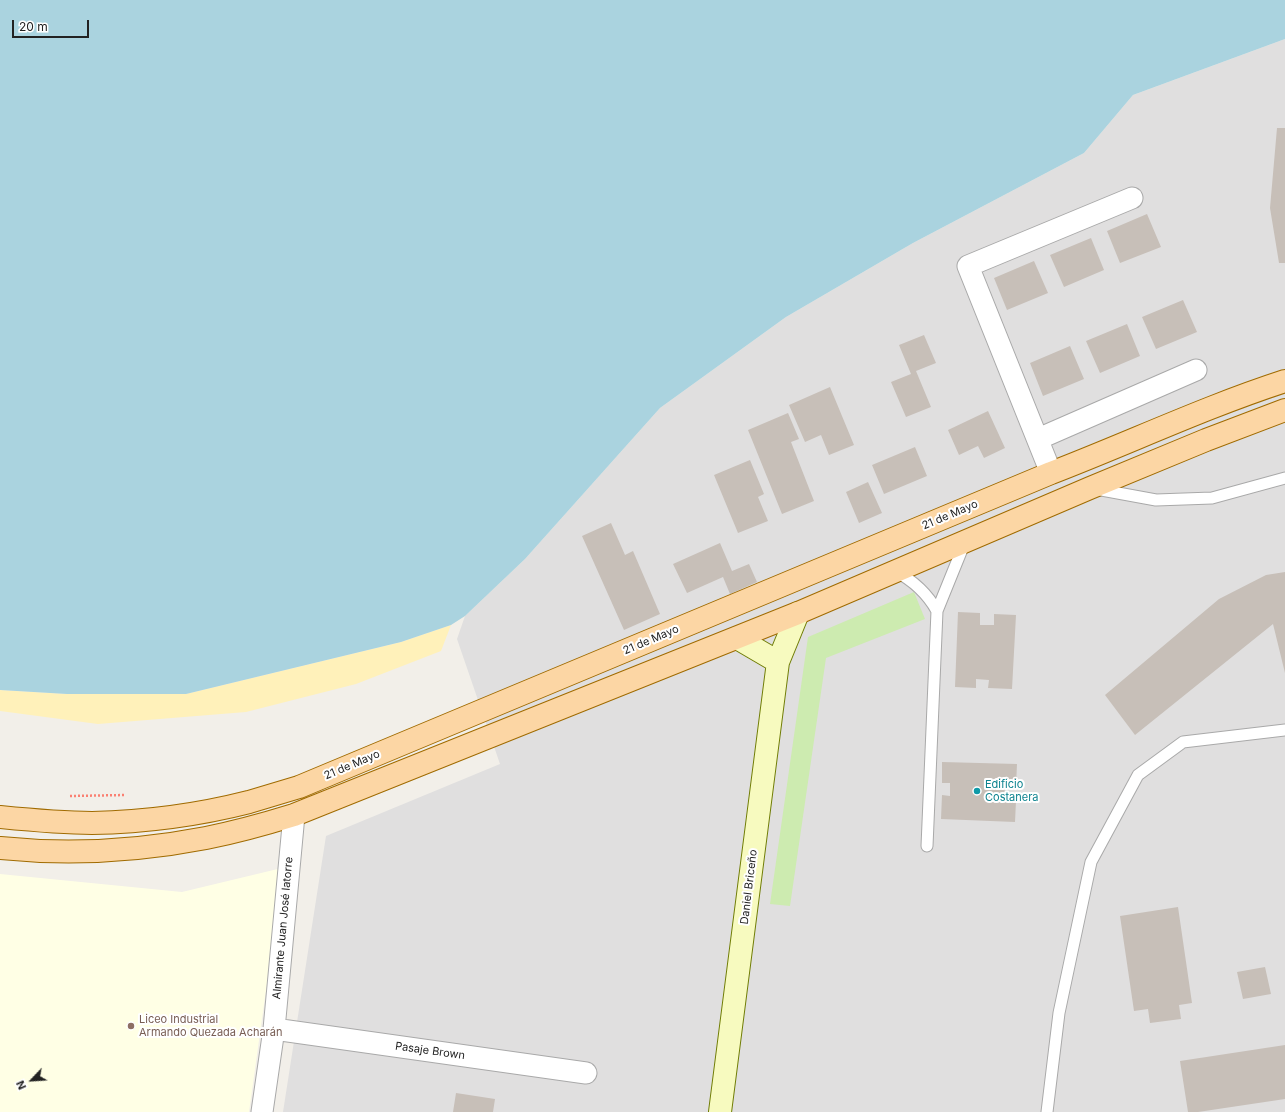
<!DOCTYPE html>
<html>
<head>
<meta charset="utf-8">
<style>
  body { margin:0 }
  #map { position:relative; width:1285px; height:1112px; overflow:hidden; background:#f2efe9; font-family:Inter,sans-serif }
  canvas { display:block }
  .north { position:absolute; left:12px; top:1060px; width:40px; height:40px; -webkit-text-stroke:3px #fff; paint-order:stroke; rotate:245deg; font-size:11px; font-weight:700; line-height:16px; text-align:center; color:#222 }
  .north::after { content:''; display:block; margin:auto; width:14px; height:18px; background:#222; clip-path:polygon(50% 0,100% 100%,50% 72%,0 100%) }
  .scale { position:absolute; left:12px; top:20px; width:77px; height:18px; box-sizing:border-box; border:2px solid #222; border-top:0; padding-left:5px; font-size:12px; line-height:14px; white-space:nowrap; color:#222; -webkit-text-stroke:3px #fff; paint-order:stroke }
</style>
</head>
<body>
<div id="map">
<canvas width="1285" height="1112"></canvas>
<div class="north">N</div>
<div class="scale">20 m</div>
</div>
<script>
const ctx = document.querySelector('canvas').getContext('2d');
ctx.lineJoin = 'round';
function fill(path, color) { ctx.fillStyle = color; ctx.fill(path, 'evenodd'); }
function stroke(path, color, width, dash) { ctx.strokeStyle = color; ctx.lineWidth = width; ctx.lineCap = dash ? 'butt' : 'round'; ctx.setLineDash(dash || []); ctx.stroke(path); }
function drawText(font, color, halo, rows, align = 'center') {
  ctx.font = font + ' Inter,sans-serif'; ctx.lineWidth = 4; ctx.setLineDash([]); ctx.textBaseline = 'middle'; ctx.strokeStyle = halo; ctx.fillStyle = color; for (const [text, x, y, turn = 0] of rows) {
    ctx.save(); ctx.translate(x, y); ctx.rotate((+turn || 0) * Math.PI / 180); ctx.textAlign = isNaN(turn) ? turn : align; if (halo) ctx.strokeText(text, 0, 0); ctx.fillText(text, 0, 0); ctx.restore();
  }
}
fill(new Path2D(`
  M1285,39v1073h-1002l43,-276 174,-72 -43,-125 8,-23 60,-57 135,-151 126,-91 127,-74 171,-90 49,-58z`), '#e0dfdf');
fill(new Path2D(`
  M286,867l-13,73 -24,172h-249v-238l182,18z`), '#ffffe5');
fill(new Path2D(`
  M914,592l11,27 -99,39 -36,248 -20,-2 38,-267z`), '#cdebb0');
fill(new Path2D(`
  M451,625l-10,26 -85,33 -110,28 -148,12 -98,-13v-21l67,4h119l215,-52z`), '#fff1ba');
fill(new Path2D(`
  M0,0h1285v39l-152,56 -49,58 -171,90 -127,74 -126,91 -135,151 -60,57 -14,9 -50,17 -215,52h-119l-67,-4z`), '#aad3df');
fill(new Path2D(`
  M1277,128h8v135h-6l-9,-55z
  M1147,214l14,33 -41,16 -13,-32z
  M1091,238l13,32 -40,17 -14,-32z
  M1034,261l14,32 -41,17 -13,-32z
  M1183,300l14,32 -41,17 -14,-32z
  M1127,324l13,32 -40,17 -14,-32z
  M924,335l12,28 -20,8 15,36 -25,10 -15,-35 20,-8 -12,-29z
  M1070,346l14,33 -41,17 -13,-33z
  M830,387l24,58 -25,10 -8,-20 -16,7 -16,-37z
  M988,411l17,37 -21,10 -6,-12 -19,9 -11,-25z
  M788,413l11,26 -8,3 23,59 -32,13 -34,-84z
  M915,447l12,29 -43,18 -12,-29z
  M750,460l14,34 -6,3 10,24 -30,12 -24,-58z
  M868,482l14,31 -23,10 -13,-31z
  M611,523l14,32 8,-4 27,63 -36,16 -42,-94z
  M720,543l12,28 17,-7 8,18 -27,12 -7,-17 -36,16 -14,-29z
  M1285,572v101l-12,-49 -138,111 -30,-40 114,-96 47,-24z
  M958,612l22,1v12h14v-11l22,1 -4,74 -24,-1 1,-8 -13,-1v9l-21,-1z
  M942,762l75,2 -1,22h-11l-1,14 12,1 -1,21 -74,-3 1,-24 8,1v-13h-8z
  M1178,907l14,96 -13,2 2,14 -31,4 -2,-14 -14,2 -14,-95z
  M1265,967l6,27 -28,5 -6,-27z
  M1285,1045v54l-87,13h-10l-8,-51z
  M456,1093l39,6 -2,13h-40z`), '#c7bfb8');
const lane = new Path2D(`
  M1096,489l60,11 56,-2 73,-20
  M895,571c19,10 32,22 42,40
  M927,846l10,-235 28,-69
  M1047,1112l12,-99 32,-151 47,-87 45,-33 102,-12`);
const street = new Path2D(`
  M1038,439l158,-69
  M1051,473l-83,-207 164,-68
  M274,1029l312,44
  M262,1112l12,-83 20,-214`);
const secondary = new Path2D(`
  M737,638l41,24
  M720,1112l58,-450 20,-49`);
const primary = new Path2D(`
  M0,817c30,3 61,6 92,6 52,-1 106,-8 157,-21 17,-5 33,-10 50,-15l752,-314c78,-30 154,-66 234,-92
  M0,848c68,7 139,3 206,-10 30,-6 59,-14 88,-23l504,-202 292,-125 116,-48 79,-30`);
stroke(lane, '#a9a9a9', 13);
stroke(street, '#a9a9a9', 23);
stroke(secondary, '#707d05', 24);
stroke(primary, '#a06b00', 24);
stroke(new Path2D(`
  M70,796l55,-1`), '#fa8072', 2.5, [2, 2]);
stroke(lane, '#fff', 11);
stroke(street, '#fff', 21);
stroke(secondary, '#f7fabf', 22);
stroke(primary, '#fcd6a4', 22);
for (const [x, y, r, color] of [
  [977,791,4,"#0f9aa8"],
  [131,1026,4,"#8d6e63"]
]) { const dot = new Path2D(); dot.arc(x, y, r, 0, 2 * Math.PI); ctx.fillStyle = color; ctx.fill(dot); stroke(dot, '#fff', 1.5); }
drawText('11px', '#222', '#fff', [
  ["21 de Mayo",950,515,-23],
  ["21 de Mayo",651,640,-23],
  ["21 de Mayo",352,765,-23],
  ["Daniel Briceño",749,887,-83],
  ["Almirante Juan José latorre",283,928,-85],
  ["Pasaje Brown",430,1051,8]
]);
drawText('11px', '#0d838f', '#fff', [
  ["Edificio",985,785],
  ["Costanera",985,798]
], 'left');
drawText('11px', '#785e54', '#fff', [
  ["Liceo Industrial",139,1020],
  ["Armando Quezada Acharán",139,1033]
], 'left');
</script>
</body>
</html>
